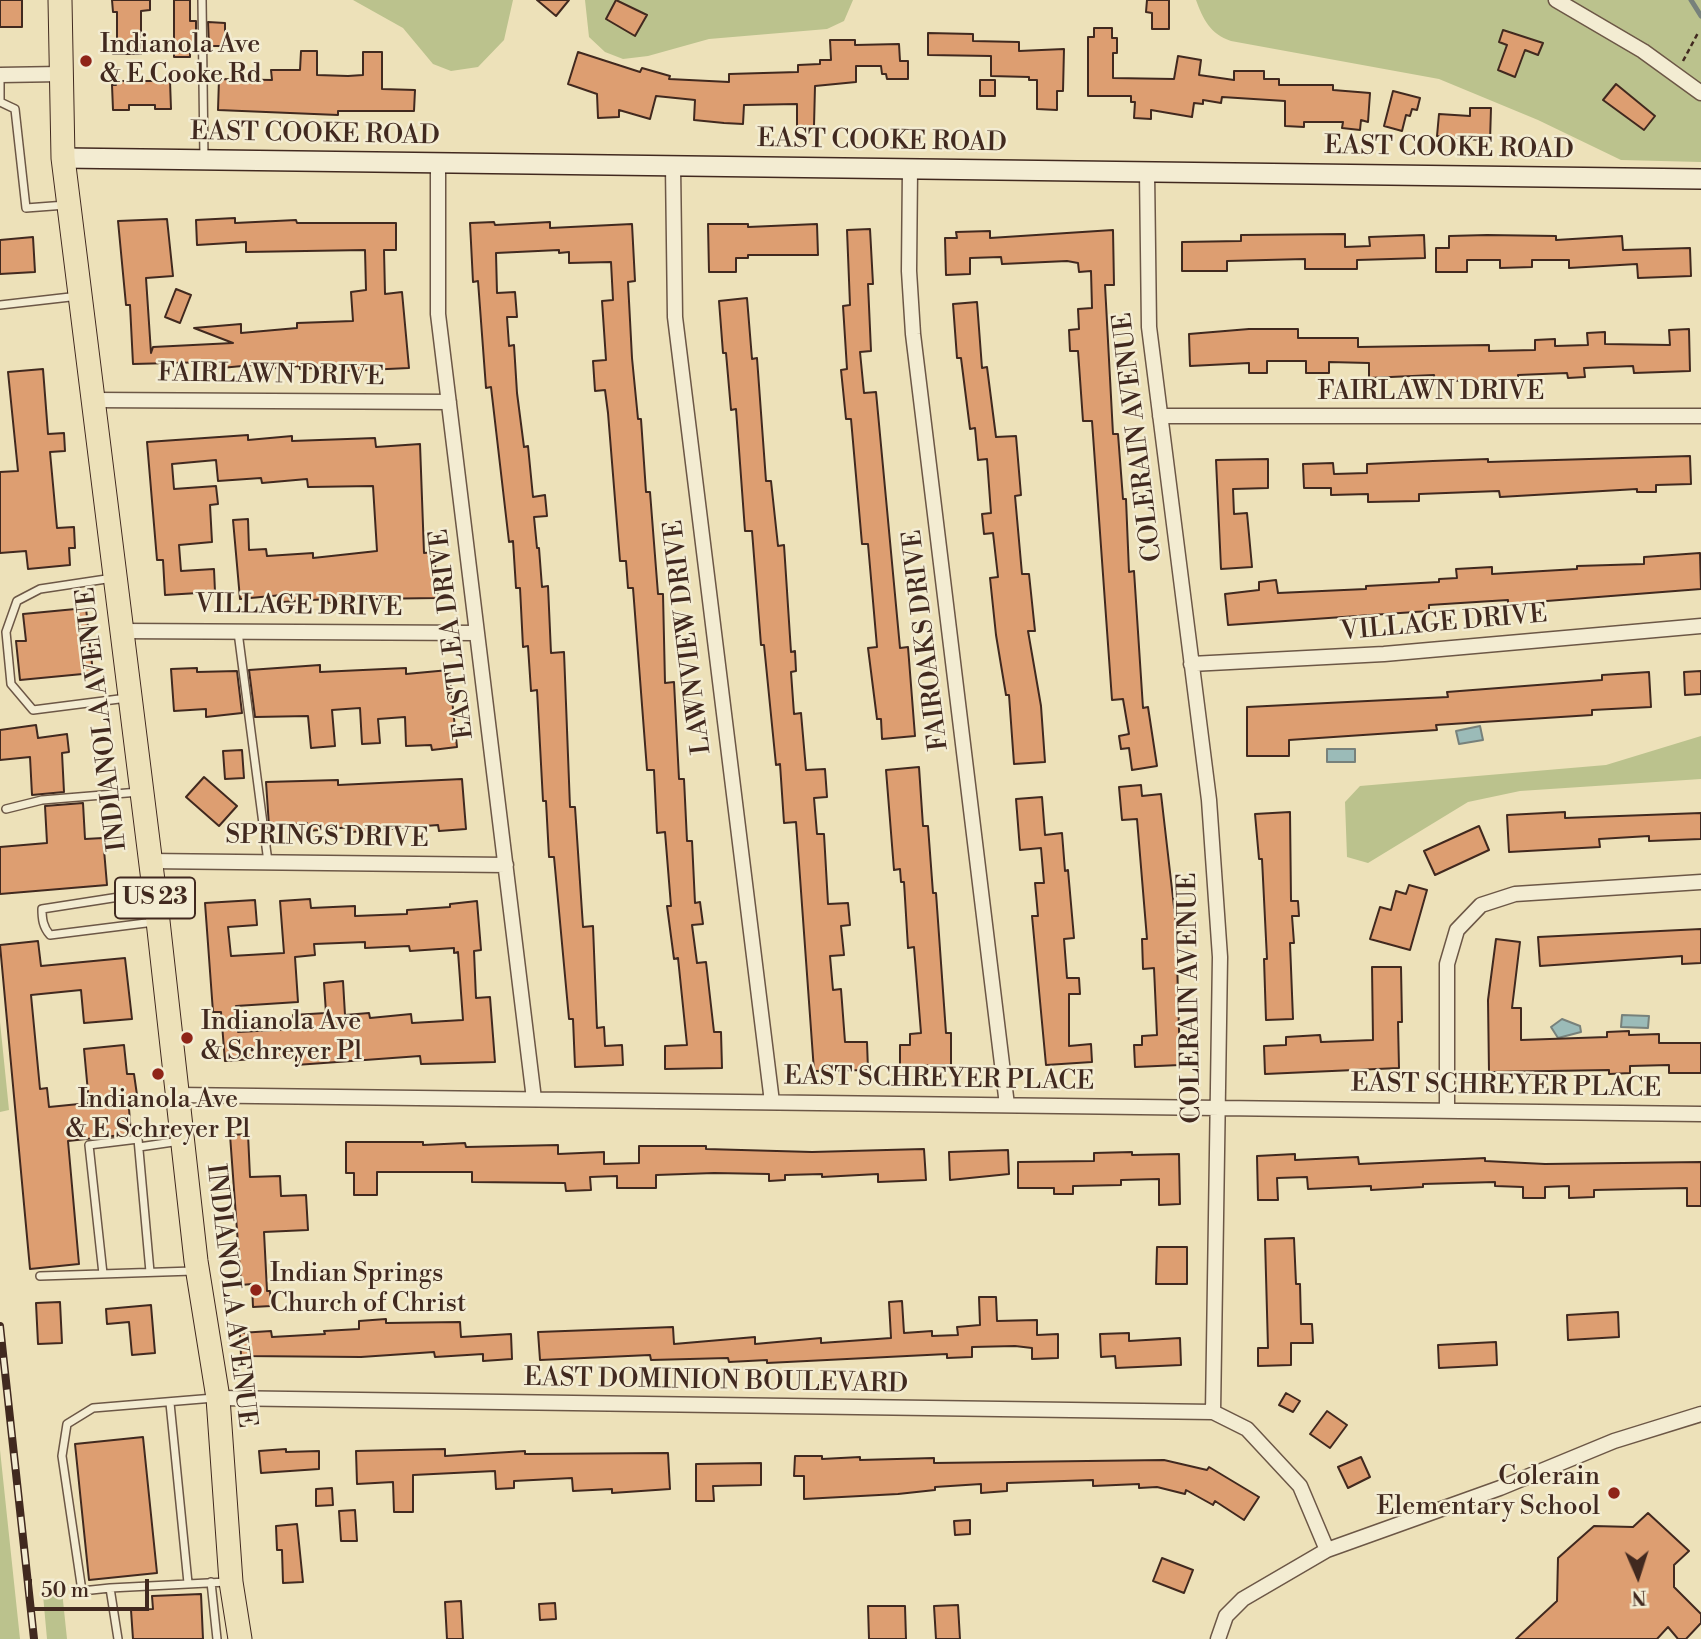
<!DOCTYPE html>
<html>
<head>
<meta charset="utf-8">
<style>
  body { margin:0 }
  #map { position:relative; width:1701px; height:1639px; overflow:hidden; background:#ede1b9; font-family:"Libre Bodoni",serif }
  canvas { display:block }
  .north { position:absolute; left:1603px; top:1541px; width:70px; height:70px; -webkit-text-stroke:5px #f3ecd2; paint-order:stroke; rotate:177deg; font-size:19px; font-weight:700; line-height:28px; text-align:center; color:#41291f }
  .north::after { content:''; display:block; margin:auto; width:24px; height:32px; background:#41291f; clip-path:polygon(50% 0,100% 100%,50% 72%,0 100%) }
  .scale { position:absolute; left:28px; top:1579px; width:121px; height:32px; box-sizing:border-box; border:4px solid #41291f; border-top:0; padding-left:9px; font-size:21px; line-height:24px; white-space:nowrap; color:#41291f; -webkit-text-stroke:5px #f3ecd2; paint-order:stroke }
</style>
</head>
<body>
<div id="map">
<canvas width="1701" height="1639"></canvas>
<div class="north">N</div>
<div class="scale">50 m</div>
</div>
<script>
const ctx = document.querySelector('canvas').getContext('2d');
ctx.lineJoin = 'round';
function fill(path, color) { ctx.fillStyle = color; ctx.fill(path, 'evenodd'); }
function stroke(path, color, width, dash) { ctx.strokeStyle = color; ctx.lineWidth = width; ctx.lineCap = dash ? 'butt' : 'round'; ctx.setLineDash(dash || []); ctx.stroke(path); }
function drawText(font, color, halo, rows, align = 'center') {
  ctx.font = font + ' "Libre Bodoni",serif'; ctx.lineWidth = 5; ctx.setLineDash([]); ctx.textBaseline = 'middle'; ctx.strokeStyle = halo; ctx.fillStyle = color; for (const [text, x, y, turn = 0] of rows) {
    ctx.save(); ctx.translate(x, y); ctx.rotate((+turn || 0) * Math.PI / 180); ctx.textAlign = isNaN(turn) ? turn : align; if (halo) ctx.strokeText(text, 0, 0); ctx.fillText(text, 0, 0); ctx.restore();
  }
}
fill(new Path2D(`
  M353,0h160l-9,40 -26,27 -27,4 -18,-7 -30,-36z
  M585,0h268l-9,21 -17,8 -118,10 -61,17 -25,3 -18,-7 -16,-15z
  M1196,0h505v162l-80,-2 -83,-40 -99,-41 -208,-38c-21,-7 -28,-22 -35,-41z
  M1701,736v43l-181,12 -52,11 -100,61 -21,-6 -2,-55 15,-16 246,-21z
  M0,1022l9,88 -9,2z
  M0,1450l20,189h-20z
  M62,1591l5,48h-20l-4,-44z`), '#bbc28d');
const water = new Path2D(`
  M1480,726l3,14 -24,4 -3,-13z
  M1327,749h28v13h-28z
  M1622,1015l27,1 -1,12 -27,-1z
  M1562,1019l18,7 1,6 -23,6 -7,-11z`);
fill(water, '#9bbbb8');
stroke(water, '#77817b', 2);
stroke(new Path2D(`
  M1691,0l10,16`), '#77817b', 5);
const building = new Path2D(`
  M0,0h22v27h-22z
  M112,0h38v10l-9,1v43h-28v-15h4v-27h-4z
  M174,0h16v21h6v24h-6v12h-16z
  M537,0h32l-13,16z
  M616,0l31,15 -12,21 -29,-17z
  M1147,0h22v29h-17v-16l-6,-1z
  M208,22l17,1v23h-16z
  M1094,28h18v10h5v15h-4v25l61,1 4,-23 23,4 -2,15 35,5v-9h30v8h15v6h54v5l37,3 -2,29 -7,-2 -1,10 -18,-2 1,-6h-39v5l-19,-1v-25l-63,-4 -1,6 -18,-3v4l-9,-1 -2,14 -41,-7v9l-17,-1 1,-16h-4v-6h-43v-59h6z
  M1503,30l40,13 -5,12 -13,-5 -10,27 -17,-7 9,-25 -8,-3z
  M928,33l45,1v7l46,1v9l45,-2 -1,42h-6v19l-20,-1v-29h-8v-3l-38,-1v-20l-63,-1z
  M830,40h25v5l44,-1 1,17h8v18h-21l-1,-5h-4l-1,-8h-25v16l-41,4 -1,40h-17v-22l-53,1 -1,19 -19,-1 -30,-3 1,-20 -39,-4 -6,23 -31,-9v7l-21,1 -1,-24 -29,-10 10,-32 62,20 2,-4 28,8 -1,3 60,3v-8l69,-2v-7l22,-1v-4h11z
  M301,51h16v24l31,1 15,-1v-23h19v37l33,1 -1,21h-76v4l-120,-5 1,-31 53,1 -1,-10h29z
  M980,80h15v16h-15z
  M115,81h55l1,28h-16v-4h-26v5h-16l-1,-25h4z
  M1616,84l39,32 -11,14 -41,-30z
  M1393,91l27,7 -3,12 -5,-1 -2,7 -4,-1 -4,16 -18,-5z
  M1470,108h21l-1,33 -53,-5 2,-22 31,2z
  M235,218v5l61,-3 1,3h99v27h-12l1,44 17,-2 7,76 -64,3v-5l-45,3v-3l-46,4 -1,-5 -43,4v-7l-77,2 -3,-59h-4l-8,-84 49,-2 6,57 -27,2 5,75 2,-6 80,-4 -39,-15 47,-4v9l56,-5v-5l56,-2 -2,-29 15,-2 -1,-40 -119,2v-10l-49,3 -1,-25z
  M494,222l1,3 55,-3v6l82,-4 3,57 -7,1 4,76 6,61h3l5,73h4l8,102h5l2,89 9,-1 5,97h5l3,62h5l3,62 5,-1 3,22 -11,1 5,38 9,-1 8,70h7l1,36 -57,1v-23l22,-1 -9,-87 -4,1 -7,-53h4l-6,-74 -8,1 -3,-63h-7l-14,-182h-5l-2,-27h-6l-12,-148 -3,-23 -10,1 -2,-30 13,-1 -4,-59 11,-1 -2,-38 -42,1v-11l-10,1v-3l-63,3 1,40 18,-1 2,25h-10l2,29 5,-1 3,48 7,54 4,-1 5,51 12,-2 2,21 -13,1 3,31h2l3,39 6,-1 3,67 13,-1 6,155h5l8,120 10,-1 4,102 7,-1 1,19 17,-1 1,20 -48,2 -2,-48h-4l-15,-162h-5l-3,-56h-3l-6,-111 -6,1 -3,-45 -5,1 -3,-59h-4l-3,-47 -4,1 -18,-155 -5,1 -8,-107 -5,1 -3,-59z
  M708,224h40v3l69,-3 1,31h-70v3h-12v14h-27z
  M870,229l3,55h-5l3,67 -11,1 4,41 12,-1 24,256 8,-1 7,89 -33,3 -1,-20h-4l-9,-71 9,-1 -9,-103h-6l-11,-125h-5l-5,-49 6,-1 -4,-63 7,-1 -3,-75z
  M1113,230l1,55h-9l8,149h5l5,65h3l3,73 5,-1 9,137 5,-1 9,59 -25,4 -3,-22 -8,1 -2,-13 10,-2 -6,-35 -11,1 -20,-279h-9l-5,-70h-8l-1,-21 10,-1 -1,-20 14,-1 -1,-37 -12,1 -1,-9 -11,-2 -65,3 -1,-7 -31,1v16l-24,1 -1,-37h12l-1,-6 34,-1v7z
  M1345,234v13l25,-1 -1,-9 55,-2 1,23 -68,2v9h-52v-10l-78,2v10h-45v-29l59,-1v-6z
  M1487,235l69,1v4l66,-4 1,14 67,-2 1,28 -53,2 -1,-14 -68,4v-8h-37v7l-32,1v-8h-33v12h-31v-24h13v-12z
  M33,237l2,35 -35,2v-34z
  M176,289l15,6 -11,28 -15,-6z
  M747,298l5,61 5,-1 9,123h5l7,65 6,-1 7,107 4,-1 1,20 -5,1 3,42 7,-1 5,57 19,-1 2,28 -13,1 3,36h7l4,70 20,-1 2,22 -9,1 3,29 -14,1 3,34 8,-1 4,53h22l1,28 -54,1 -18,-249 -12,1 -4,-59 -4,1 -12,-120h-3l-9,-114h-7l-9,-122 -5,1 -5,-57h-3l-4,-52z
  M977,302l5,66 5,-1 9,70 20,-1 5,59 -6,1 7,78h7l6,57h-7l13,75 4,56 -31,2 -5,-69h-3l-10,-60 -6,-57 8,-1 -5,-44 -9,1 -2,-20 9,-1 -4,-54 -9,1 -3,-32 -5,1 -9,-71h-4l-4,-54z
  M1249,329h49v9h60v9l131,-2v6l46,-1v-10l20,-1v7l33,-1 -1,-12 18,-1v12l65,1 -1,-15 20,-1 1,42 -56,2 -1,-7 -49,2 1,9 -17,1 -1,-5 -49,2v5l-83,1 -1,-6 -65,3v-15l-40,-1v11h-23v-12h-39v12h-18v-10l-59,3 -1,-32z
  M43,369l5,65 16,-1 1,18 -15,1 7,76 17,-1 1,21h-6l1,17 -42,4 -2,-18 -26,2v-81l18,-1 -10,-99z
  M248,435v5l44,-4v5l83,-3 1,9 44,-3 4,109 10,-1 4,46 -73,1 -37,4 -1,-4 -45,3v-7l-42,4 -7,-79 15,-1 1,31 17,-1 1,7 46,-3v5l64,-7 -4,-65 -65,1 -1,-8 -45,4 -1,-5 -43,3 -2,-21 -44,4 2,25 42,-3 2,18 -8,1 2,37 -33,3 2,26 33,-2 1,23 -50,3 -2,-35h-6l-10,-118z
  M1690,456l1,28 -35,1v7h-19v-3l-137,8 -1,-6 -80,3v7l-51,1v-8l-37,1v-7h-27l-1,-24 30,-1 1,11 33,-1v-9l66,-3 55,-2v3z
  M1268,459v29l-35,1 1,25 13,-1 5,54 -31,2 -5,-109z
  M1700,553l1,36 -193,15v-4l-79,5v6l-201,14 -3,-31 34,-4v-8l17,-2 2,13 88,-4v-3l73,-4v-3l18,-1 -1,-9 36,-2v7l85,-5v-3l67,-2v-7z
  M86,608l7,65 -73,7 -4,-39h10l-3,-27z
  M320,665v7l86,-4v6l43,-4 8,77 -25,3 -1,-5 -25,1 -1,-29 -27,2 2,24 -18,1 -2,-36 -28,2 3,36 -24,2 -3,-32 -53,1 -6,-47z
  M197,668v4l40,-1 5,42 -36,4v-8l-32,2 -3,-42z
  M1701,671v23l-16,1 -1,-23z
  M1649,672l2,35 -59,3v5l-156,10 1,5 -148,10v16h-42v-49l201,-10 -1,-5 155,-12v-5z
  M36,725l2,13 29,-4 2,18 -7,1 2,39 -32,3 -2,-38 -30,3v-30z
  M242,750l2,28 -19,1 -2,-28z
  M919,767l4,59h5l5,67h3l10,140h5v32l-51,1v-21h10v-11l11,-1 -7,-86 -6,1 -4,-66h-3l-1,-13 -6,1 -8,-100z
  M204,777l33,29 -18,20 -33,-29z
  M462,779l4,50 -27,2 -1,-6 -87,7v-5l-43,4 -1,-8 -38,3 -3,-44 72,-2v5z
  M1141,785l1,11 19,-2 15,130 4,141 -45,2 -1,-22h8v-9l15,-1 -3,-67 -11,1 -1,-30h5l-10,-120 -15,1 -3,-33z
  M1042,797l3,38 17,-2 3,38 3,-1 6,68 -10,1 3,39h12l1,16h-11v52l22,-2 1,18 -46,3 -14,-149h6l-3,-33h9l-3,-35 -21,2 -4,-51z
  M83,803l2,36 18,-1 4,47 -107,9v-47l47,-4 -2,-37z
  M1290,812l1,89h7l1,15h-7l2,27h-4l3,76 -27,1 -2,-61h3l-5,-100h-3l-4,-45z
  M1565,812v6l136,-5v26l-52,2v-5l-50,3 1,8 -91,5 -2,-37z
  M1479,826l10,24 -54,25 -11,-24z
  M1409,885l18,5 -17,60 -40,-11 10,-32 11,3 5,-19 10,3z
  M310,899l1,9 44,-2v10l52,-2v-4l43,-3v-3l27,-3 4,49 -7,1 2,47 14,-1 5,65 -74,2 -1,-8 -124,9v-9l-71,5 -4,-49h-8l-8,-109 50,-3 2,25 -29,2 3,29 53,-3 -4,-52zM365,942v6l44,-2 1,5 44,-3v5l4,-1 5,68 -51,3 -1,-9 -41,4 -1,-5 -24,2 -2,-34 -19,2 2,30 -33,2 1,14 -56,3 -2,-26 62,-4 -3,-45 20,-2 -1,-11z
  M1701,929v34l-19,1v-8l-142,10 -2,-29z
  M1496,939l24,3 -8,66h9v32l86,-3v-5l22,-1v4l30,-1v9h42v30h-32v-8l-39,1v7l-21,1v-4l-120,2 -1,-72z
  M38,941l3,25 84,-8 7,61 -48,4 -3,-33 -50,5 9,94 7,-1 2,19 40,-4 -5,-54 40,-4 3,29h7l3,21 -9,1 3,38 -63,7 11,123 -49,5 -30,-324z
  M1372,967h29l1,55h-4l1,46 -134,6 -1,-28 22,-1v-8l34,-2 1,7 52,-2z
  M248,1134l2,43 30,-1 1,20 25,-1 2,35 -44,2 3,59h3l1,15 -18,1 -1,-23 -11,1 -11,-150z
  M346,1142h77v3l42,-2 1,4 92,-2v9l46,-2v12l35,-1v-17h67v3l106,3 112,-3 2,31 -48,2v-8l-56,3v-3l-37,1v5l-16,1v-7l-55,-1 -58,2v13h-39v-12l-27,1 1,13 -25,1 -1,-8 -93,-1v-10h-95v23h-23v-22h-8z
  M1008,1150l1,24 -59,6 -1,-28z
  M1132,1152v3l47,-1 1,50 -21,1v-26l-38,1v5l-48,1v8h-19v-6h-36v-26l76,-1v-8z
  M1295,1154v6l63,-3 1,7 126,-6v3l60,3 156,-2v44h-14v-18l-93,2v7l-25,1v-12l-24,1v11h-22v-11l-28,-1v-4l-72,2v3l-52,3v-4l-63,3 -1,-12 -30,1 1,22h-20l-1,-44z
  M1294,1238l2,46h4l1,40h11l1,19h-22v22l-33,1v-18h10l-3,-109z
  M1157,1247h30v37h-31z
  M979,1297h17l1,24 40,-1v15l21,-1v24l-26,1v-11l-17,-2 -43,1v10l-25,1v-4l-180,9v-3l-38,2 -1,-4 -77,2 -1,-5 -110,5 -2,-28 135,-5 1,17 81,-7v7l66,-6v5l70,-5 -2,-36 13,-1 2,32 28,-2v5l26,-1 -1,-8 23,-2z
  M60,1302l2,41 -24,1 -2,-41z
  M151,1305l4,48 -23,2 -3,-33 -22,2 -1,-15z
  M1618,1312l1,25 -51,3 -1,-25z
  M386,1319v4l74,-1 1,15 50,-3 1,25 -29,2v-7l-48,3 -1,-5 -73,5 -120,-1 -1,-23 31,-2 1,6 53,-3 -1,-3 35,-2v-8z
  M1129,1333v8l51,-3 1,27 -65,3 -1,-12 -14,1 -1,-23z
  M1496,1342l1,23 -58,3 -1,-23z
  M1286,1393l14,8 -7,11 -14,-7z
  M1327,1411l20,14 -17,23 -20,-14z
  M143,1437l14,136 -68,7 -14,-136z
  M286,1449v3l33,-1v18l-58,4 -2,-22z
  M445,1449v7l80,-5v3l143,-1 2,36 -58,4v-4l-39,2 -1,-13 -58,3v7l-18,1 -1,-18 -82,4v37h-19l-1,-30 -36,2 -1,-33z
  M795,1456h27v3l38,-2v3l74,-2v5l230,-3 43,10 2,-3 50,30 -15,23 -29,-19 -2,4 -27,-15 -1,4 -28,-7 -18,1v-4l-46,2v-6l-86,3v8l-26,2v-9l-46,3v3l-37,4 -94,5v-23h-10z
  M1361,1457l9,20 -22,11 -10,-21z
  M761,1463v22l-48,1 1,15h-18v-37z
  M332,1488l1,17 -17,1v-17z
  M355,1510l2,31h-16l-2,-30z
  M1648,1513l41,38 -15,14v22l27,27v9l-15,16h-8l-10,-12 -11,12h-141l41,-38 1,-43 36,-32 39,1z
  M970,1520v14l-15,1 -1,-14z
  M297,1524l6,58 -20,1 -1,-33h-5l-1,-24z
  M1162,1558l31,12 -9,23 -31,-12z
  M201,1594l2,45h-70l-2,-29 22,-1 -1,-13z
  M461,1601l2,38h-16l-2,-37z
  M555,1603l1,16 -16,1 -1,-16z
  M958,1605l2,34h-24l-2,-33z
  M868,1606h37l1,33h-37z`);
fill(building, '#dd9e71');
stroke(building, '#41291f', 2);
const lane = new Path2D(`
  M202,0l2,159
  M0,102l15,7 11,99 40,-3
  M0,102v-27
  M0,305l79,-9
  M113,578l-73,11 -23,12 -11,31 5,52 22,26 94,-12
  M238,632l30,230
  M6,809l36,-9 97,-8
  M151,892l-109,17c0,10 1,18 8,26l104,-13
  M139,1147l41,-6
  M103,1274l-14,-129 49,-6 12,133
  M40,1276l153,-5
  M170,1403l18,180
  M211,1582l6,57
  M110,1588l117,-6
  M118,1639l-8,-51 -28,3 -20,-135 5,-32 26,-16 121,-10`);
const street = new Path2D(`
  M1556,0l87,51 58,42
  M0,75l61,-1
  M438,163v151l96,785
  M673,166l2,151 97,785
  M910,169l-1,102 4,63 94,771
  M1147,172l2,155 60,473 11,157 -7,455
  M92,400l357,2
  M1160,416h541
  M120,631l357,2
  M1191,664l193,-10 317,-28
  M148,861l358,4
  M177,1095l1524,19
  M1447,1111v-147l10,-34 24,-25 34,-11 186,-12
  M218,1398l995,14 34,17 53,57 27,64
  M1218,1639l8,-23 17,-17 84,-49 173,-62 114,-47 87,-27`);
const secondary = new Path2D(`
  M63,158l1638,21`);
const primary = new Path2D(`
  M60,0l3,158 95,763 38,340 22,137 13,184 9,57`);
stroke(lane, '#6c5746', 10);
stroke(street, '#6c5746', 17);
stroke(secondary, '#41291f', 22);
stroke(primary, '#41291f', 25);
stroke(new Path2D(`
  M1683,61l16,-30`), '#41291f', 2.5, [5, 3.5]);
stroke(lane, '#f3ecd2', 7);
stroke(street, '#f3ecd2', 14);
stroke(secondary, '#f3ecd2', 19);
stroke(primary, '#ede1b9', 23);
const rail = new Path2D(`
  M0,1326l34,313`);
stroke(rail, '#41291f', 8);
stroke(rail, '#f3ecd2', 5, [16]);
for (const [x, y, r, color] of [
  [86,61,7,"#8f2418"],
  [187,1038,7,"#8f2418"],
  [158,1074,7,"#8f2418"],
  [256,1290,7,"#8f2418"],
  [1614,1493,7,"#8f2418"]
]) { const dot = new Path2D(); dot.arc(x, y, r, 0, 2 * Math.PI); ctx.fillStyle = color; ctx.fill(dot); stroke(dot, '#f3ecd2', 2.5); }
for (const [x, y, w] of [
  [155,898,80]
]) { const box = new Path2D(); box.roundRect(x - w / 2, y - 20.5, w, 41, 5); ctx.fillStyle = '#f3ecd2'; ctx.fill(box); stroke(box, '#41291f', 2); }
drawText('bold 24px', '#41291f', null, [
  ["US 23",155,898]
]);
drawText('26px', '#41291f', '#f3ecd2', [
  ["Indianola Ave",100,46],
  ["& E Cooke Rd",100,76],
  ["Indianola Ave",201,1023],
  ["& Schreyer Pl",201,1053],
  ["Indianola Ave",158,1101,"center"],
  ["& E Schreyer Pl",158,1131,"center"],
  ["Indian Springs",270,1275],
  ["Church of Christ",270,1305],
  ["Colerain",1600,1478,"right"],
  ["Elementary School",1600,1508,"right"]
], 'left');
drawText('26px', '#41291f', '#f3ecd2', [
  ["EAST COOKE ROAD",315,135,1],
  ["EAST COOKE ROAD",882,142,1],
  ["EAST COOKE ROAD",1449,149,1],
  ["FAIRLAWN DRIVE",271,376,1],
  ["FAIRLAWN DRIVE",1431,393],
  ["COLERAIN AVENUE",1139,437,-97],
  ["VILLAGE DRIVE",299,607,1],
  ["VILLAGE DRIVE",1444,624,-5],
  ["EASTLEA DRIVE",453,634,-97],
  ["LAWNVIEW DRIVE",689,637,-97],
  ["FAIROAKS DRIVE",927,640,-97],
  ["INDIANOLA AVENUE",103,719,-97],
  ["SPRINGS DRIVE",327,838,1],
  ["COLERAIN AVENUE",1191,998,-91],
  ["EAST SCHREYER PLACE",939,1080,1],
  ["EAST SCHREYER PLACE",1506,1087,1],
  ["INDIANOLA AVENUE",230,1296,83],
  ["EAST DOMINION BOULEVARD",716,1382,1]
]);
</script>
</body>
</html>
